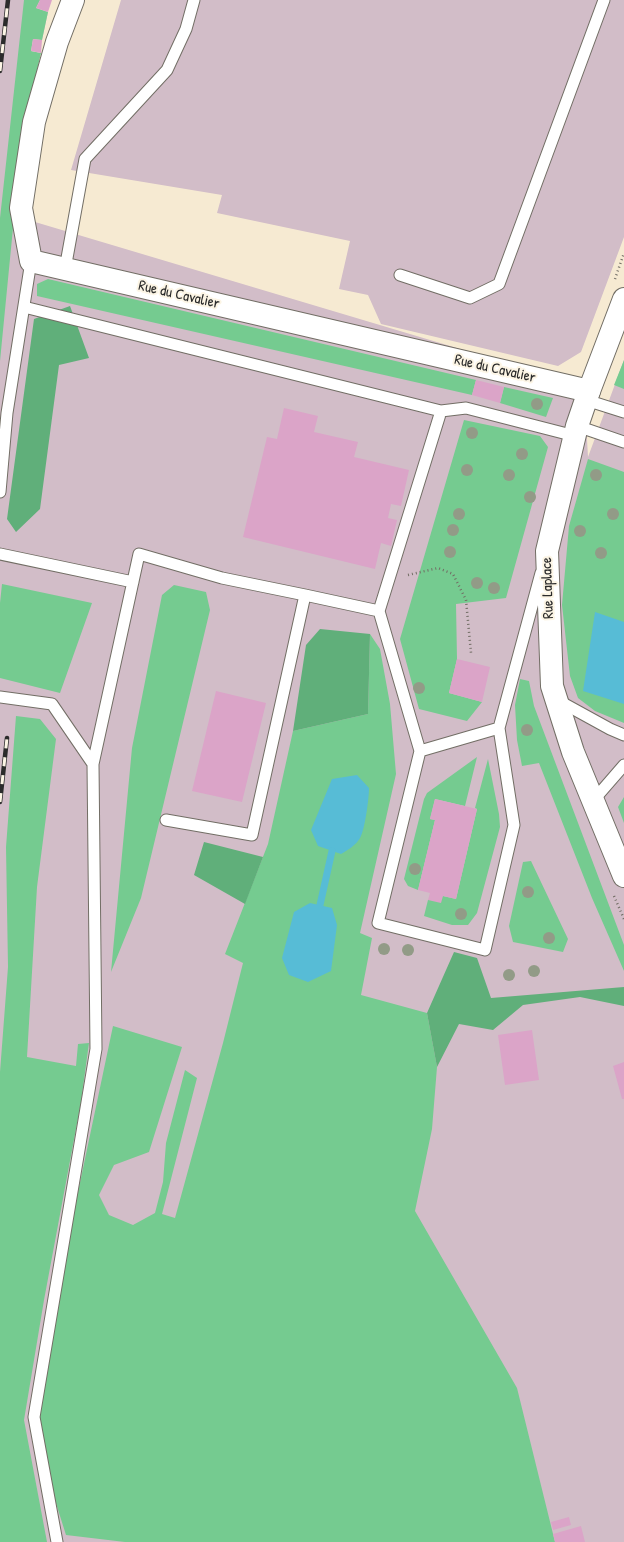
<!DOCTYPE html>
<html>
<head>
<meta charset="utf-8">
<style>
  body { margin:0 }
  canvas { display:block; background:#f6ead2 }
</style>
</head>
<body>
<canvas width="624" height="1542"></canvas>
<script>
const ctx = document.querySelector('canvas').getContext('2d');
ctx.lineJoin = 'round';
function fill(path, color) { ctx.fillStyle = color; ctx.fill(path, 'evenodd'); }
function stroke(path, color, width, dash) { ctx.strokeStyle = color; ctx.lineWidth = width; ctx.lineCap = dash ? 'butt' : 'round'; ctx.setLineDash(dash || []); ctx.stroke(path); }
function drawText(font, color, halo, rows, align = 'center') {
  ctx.font = font + ' "Patrick Hand",sans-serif'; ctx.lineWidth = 4; ctx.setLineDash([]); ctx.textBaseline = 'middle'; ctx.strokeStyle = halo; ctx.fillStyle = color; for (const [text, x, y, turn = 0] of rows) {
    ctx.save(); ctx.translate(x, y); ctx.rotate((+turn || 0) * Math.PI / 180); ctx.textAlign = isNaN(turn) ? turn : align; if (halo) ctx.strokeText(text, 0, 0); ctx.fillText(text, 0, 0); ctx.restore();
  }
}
fill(new Path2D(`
  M0,0h40l-4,8 12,4 -6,28 -9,-1 -2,12 -16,165 569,170 4,71 36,-97v1182h-624z
  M121,0h503v237l-43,115 -23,14 -177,-42 -13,-29 -29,-6 11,-48 -133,-28 5,-18 -151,-25z`), '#d2bdc8');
fill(new Path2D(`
  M24,0h16l-4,8 12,4 -6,28 -9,-1 -2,12 10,2 -19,83 -22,225v-143z
  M48,279l428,101 -4,15 -435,-99v-12z
  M624,360v29l-10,-4z
  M504,387l49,11 -7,19 -46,-14z
  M464,420l76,16 8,11 -42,151 -50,6 1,55 -8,34 33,9 -15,19 -48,-12 -19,-70z
  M588,459l36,13v251l-29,-12 -17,-13 -8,-22 -8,-71 7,-79z
  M2,584l90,19 -32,90 -60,-15v-75z
  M174,585l32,7 4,18 -69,288 -30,74 21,-224 30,-153z
  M370,634l10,15 10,55 6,70 -36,159 12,5 -11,57 66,18 10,54 -5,62 -17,82 102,177 38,154h-430l-59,-7 -12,-38 -15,-83 31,-184 43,-204 69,21 -33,105 -35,13 -15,30 10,20 24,10 22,-12 8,-31 3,-39 19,-73 12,8 -35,136 13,4 48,-175 20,-80 -18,-9 43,-110 25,-113 75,-17z
  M520,679l9,2 5,25 90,239v26l-32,-73 -53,-135 -17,3 -5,-26 -2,-35z
  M16,716l24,3 16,20 -19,148 -10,170 49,9 2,-22 11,-1 -8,59 -37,198 -20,120 23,122h-47v-470l8,-105 -2,-120z
  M477,757l-12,49 -30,-7 -5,20 5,1 -17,70 -10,-4 -4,-7 20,-80 3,-6z
  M488,759l11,55 1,13 -23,86 -9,12h-16l-28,-9 4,-16 15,-4 13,3 21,-90 -2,-1z
  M624,797v26l-6,-16z
  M531,861l37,78 -5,13 -50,-10 -4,-16 14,-64z`), '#75cb90');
fill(new Path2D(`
  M70,306l19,52 -30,7 -19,144 -24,23 -9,-13 27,-200z
  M320,629l50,5 -2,80 -75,17 13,-86z
  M204,842l59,15 -18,47 -51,-29z
  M454,952l23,6 14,40 133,-11v19l-44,-9 -57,8 -30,25 -34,-6 -22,43 -10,-54z`), '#60af7a');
fill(new Path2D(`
  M595,612l29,10v82l-41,-13z
  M357,775l12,13c0,10 -4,42 -9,50 -4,7 -12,12 -19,16l-23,-8 -7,-16 21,-51z
  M310,903l22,5 5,17 -6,46 -23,11 -19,-7 -7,-17 12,-46z`), '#57bcd6');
stroke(new Path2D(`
  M320,905l12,-54`), '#57bcd6', 7);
fill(new Path2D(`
  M40,0h12l-4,12 -12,-4z
  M33,39l9,1 -1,13 -10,-2z
  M476,380l28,7 -4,16 -28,-8z
  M284,408l34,8 -4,16 44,10 -4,15 55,13 -8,36 -10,-2 -3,14 9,2 -6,26 -10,-3 -6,26 -132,-32 24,-100 10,2z
  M457,659l33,8 -8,35 -33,-9z
  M216,691l50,12 -24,99 -50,-11z
  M435,799l42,10 -21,90 -13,-3 -2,7 -13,-3 2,-7 -12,-3 17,-70 -5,-1z
  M532,1030l7,50 -34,5 -7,-50z
  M624,1062v37h-2l-9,-33z
  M569,1517l2,8 -18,5 -2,-8z
  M581,1526l4,16h-30l-2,-8z`), '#dba4c8');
const service = new Path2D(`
  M65,269l20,-110 82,-89 19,-41 8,-29
  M400,275l70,23 29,-14 105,-284
  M24,307l417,104 -62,200 41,140 -42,172 107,27 29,-125 -15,-97 42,-155
  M586,400l38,12
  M441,411l25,-3 109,28
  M577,426l47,16
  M0,492l7,-79 24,-152
  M0,554l133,28
  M0,697l52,7 41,60
  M559,701l51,28 14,6
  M420,751l79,-23
  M592,802l32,-37
  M166,820l86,15 53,-240 74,16
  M57,1542l-23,-125 62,-368 -3,-285 46,-210 83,24 83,17`);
const minor = new Path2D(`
  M73,0l-16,42 -23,80 -13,86 10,53 558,130`);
const tertiary = new Path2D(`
  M624,299l-35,92 -12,35 -30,125 5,135 21,66 51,124`);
stroke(service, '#726e65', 13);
stroke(minor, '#726e65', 24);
stroke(tertiary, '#726e65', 24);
stroke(new Path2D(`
  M615,279l9,-26
  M408,575l30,-7 15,6 13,26 5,53
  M614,896l10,23`), '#726e65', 2.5, [1, 3]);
stroke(service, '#fff', 11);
stroke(minor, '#fff', 22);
stroke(tertiary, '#fff', 22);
const rail = new Path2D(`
  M0,71l8,-71
  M0,802l7,-64`);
stroke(rail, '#2b2b2b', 4.5);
stroke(rail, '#fcf5e5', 3, [9]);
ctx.fillStyle = '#929b87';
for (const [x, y] of [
  [537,404],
  [472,433],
  [522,454],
  [467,470],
  [509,475],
  [596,475],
  [530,497],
  [459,514],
  [613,514],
  [453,530],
  [580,531],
  [450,552],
  [601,553],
  [477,583],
  [494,588],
  [419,688],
  [527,730],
  [415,869],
  [528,892],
  [461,914],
  [549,938],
  [384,949],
  [408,950],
  [534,971],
  [509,975]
]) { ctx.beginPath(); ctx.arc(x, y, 6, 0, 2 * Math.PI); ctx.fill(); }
drawText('15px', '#2b2b2b', '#fcf5e5', [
  ["Rue du Cavalier",179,295,13],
  ["Rue du Cavalier",495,369,13],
  ["Rue Laplace",548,588,-92]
]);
</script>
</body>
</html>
